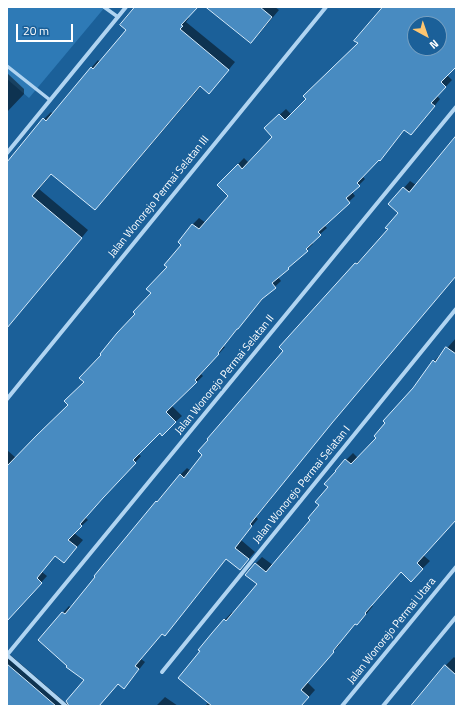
<!DOCTYPE html>
<html>
<head>
<meta charset="utf-8">
<style>
  body { margin:0 }
  #map { position:relative; width:463px; height:713px; overflow:hidden; background:#1b6099; font-family:"Titillium Web",sans-serif }
  canvas { display:block }
  .frame { position:absolute; inset:0; border:8px solid #fff; pointer-events:none }
  .north { position:absolute; left:407px; top:16px; width:40px; height:40px; box-sizing:border-box; background:#1b6099; border:1px solid #76a0c2; border-radius:50%; rotate:140deg; font-size:11px; font-weight:700; line-height:16px; text-align:center; color:#fff }
  .north::after { content:''; display:block; margin:auto; width:14px; height:18px; background:#ffc670; clip-path:polygon(50% 0,100% 100%,50% 72%,0 100%) }
  .scale { position:absolute; left:16px; top:24px; width:57px; height:18px; box-sizing:border-box; border:2px solid #fff; border-top:0; padding-left:5px; font-size:12px; line-height:14px; white-space:nowrap; color:#fff; -webkit-text-stroke:3px #1b6099; paint-order:stroke }
</style>
</head>
<body>
<div id="map">
<canvas width="463" height="713"></canvas>
<div class="frame"></div>
<div class="north">N</div>
<div class="scale">20 m</div>
</div>
<script>
const ctx = document.querySelector('canvas').getContext('2d');
ctx.lineJoin = 'round';
function fill(path, color) { ctx.fillStyle = color; ctx.fill(path, 'evenodd'); }
function stroke(path, color, width, dash) { ctx.strokeStyle = color; ctx.lineWidth = width; ctx.lineCap = dash ? 'butt' : 'round'; ctx.setLineDash(dash || []); ctx.stroke(path); }
function drawText(font, color, halo, rows, align = 'center') {
  ctx.font = font + ' "Titillium Web",sans-serif'; ctx.lineWidth = 4; ctx.setLineDash([]); ctx.textBaseline = 'middle'; ctx.strokeStyle = halo; ctx.fillStyle = color; for (const [text, x, y, turn = 0] of rows) {
    ctx.save(); ctx.translate(x, y); ctx.rotate((+turn || 0) * Math.PI / 180); ctx.textAlign = isNaN(turn) ? turn : align; if (halo) ctx.strokeText(text, 0, 0); ctx.fillText(text, 0, 0); ctx.restore();
  }
}
fill(new Path2D(`
  M7,7h98l-76,91 -22,-19z`), '#2e7ab6');
fill(new Path2D(`
  M137,7h60l-10,10 2,1 -3,4 49,40 -19,23 -15,1 -99,116 -7,7 -43,-36 -13,16 49,41 -81,98v-164l37,-45 7,-7 2,2 38,-46 7,-8 2,2 28,-32z
  M208,7h67l4,3 -21,25 -7,7z
  M383,7h73v59l-9,9 5,5 -15,16 3,3 -23,29 -12,1 -19,24 -6,7 -1,-1 -17,17 3,3 -13,13 3,4 -31,29 3,3 -16,14 2,2 -25,24 -10,9 3,4 -16,15 -26,31 -16,19 2,1 -24,27 2,2 -31,30 10,10 -20,18 -2,-2 -22,22 3,2 -32,35 -24,26 3,3 -14,13 9,7 -13,15 -6,7 -8,-7 -14,17 5,4 -30,33 -10,3v-162l9,8 53,-53 33,-50 35,-41 15,-21 31,-48 -4,-3 14,-18 6,-6 7,5 24,-27 -12,-11 26,-27 5,5 24,-26 -8,-9 21,-19 6,6 67,-72zM415,24h24v24h-24z
  M7,73l17,16v5l-17,18z
  M456,137v139l-84,98 -102,124 1,1 -15,18 2,2 -17,21 14,12 -15,17 -13,-11 -56,70 -6,7 -3,-2 -21,26 4,3 -15,19 -12,2 -19,23h-92v-54l59,51 19,-23 -46,-40 30,-34 3,2 25,-31 -1,-1 61,-74 23,-27 7,-7 4,3 94,-120 71,-87 7,-7 1,1 25,-29 11,-16 -10,-9 20,-23 6,4z
  M456,338v181l-33,36 7,6 -12,12 -16,-2 -31,34 2,1 -9,11 -7,7 -1,-1 -17,20 1,1 -33,38 8,8 -14,16h-96l4,-4 9,-75 14,-15 1,2 26,-30 -4,-20 7,-7 11,8 38,-46 35,-59 7,-7 5,5 19,-20 57,-77 7,-7v1z
  M454,657l2,2v47h-44l33,-40z
  M165,697l13,9h-22z`), '#0007');
const building = new Path2D(`
  M135,7h63l-17,18 2,1 -3,3 49,41 -20,24 -9,-8 -105,124 -44,-36 -19,22 50,42 -75,90v-166l36,-44 3,3 45,-54 2,2 33,-39 -6,-5z
  M206,7h54l12,10 -21,26z
  M383,7h73v60l-15,15 5,5 -15,16 4,3 -24,29 -7,-5 -24,31 -1,-1 -22,23 3,3 -14,12 4,5 -32,29 3,3 -15,14 2,2 -20,17 1,1 -17,14 4,5 -14,11 -24,30h-1l-19,24 1,1 -24,26 2,2 -31,30 10,10 -14,14 -2,-3 -27,27 3,3 -33,35 -23,26 2,2 -14,14 9,7 -13,16 -9,-7 -18,22 5,5 -35,38v-155l30,-31 31,-30 -4,-4 20,-19 -5,-4 22,-23 -1,-1 17,-21 18,-19 -2,-2 18,-19 -5,-4 21,-22 -3,-2 17,-20 -3,-3 14,-18 7,5 29,-33 -11,-11 21,-21 4,5 30,-32 -8,-9 15,-14 6,6 21,-21 -3,-3 55,-53 -4,-2zM415,24h24v24h-24z
  M456,136v140l-124,147 -82,101 2,2 -17,22 14,11 -9,11 -14,-11 -61,77 -3,-2 -27,32 4,3 -15,20 -6,-5 -19,22h-30l-3,-5 18,-21 -18,-13 1,-1 -29,-26 24,-28 3,2 30,-37 -1,-1 62,-75 1,1 23,-28 4,4 18,-23 -4,-4 10,-11 -1,-1 76,-88 -4,-4 76,-84 2,1 31,-35 -3,-1 13,-15 -10,-9 15,-17 6,5z
  M446,347l10,7v166l-39,43 6,6 -12,13 -10,-10 -36,41 1,1 -9,11 -2,-1 -22,27 1,1 -33,38 8,7 -8,9h-89l-34,-28 22,-27 -2,-1 14,-17 12,-14 2,2 31,-37 -12,-9 10,-12 11,9 44,-52 -2,-2 11,-13 -4,-3 13,-15 -4,-3 12,-13h-1l10,-12 6,5 25,-26 -2,-2 11,-13 -2,-2 30,-33 20,-28 2,2z
  M7,664l20,17 29,25h-49z
  M445,665l11,10v31h-45z`);
fill(building, '#488bc1');
stroke(building, '#d7ecfc', 1);
stroke(new Path2D(`
  M104,7l14,10
  M7,66l43,34`), '#b0d4f1', 3.5);
stroke(new Path2D(`
  M7,153l119,-146
  M7,399l319,-392
  M7,655l449,-548
  M7,655l59,51
  M162,672l294,-363
  M342,706l114,-139
  M383,706l73,-89`), '#b0d4f1', 4);
drawText('11px', '#fff', '#1b6099', [
  ["Jalan Wonorejo Permai Selatan III",159,197,-51],
  ["Jalan Wonorejo Permai Selatan II",225,375,-51],
  ["Jalan Wonorejo Permai Selatan I",302,485,-51],
  ["Jalan Wonorejo Permai Utara",392,631,-51]
]);
</script>
</body>
</html>
